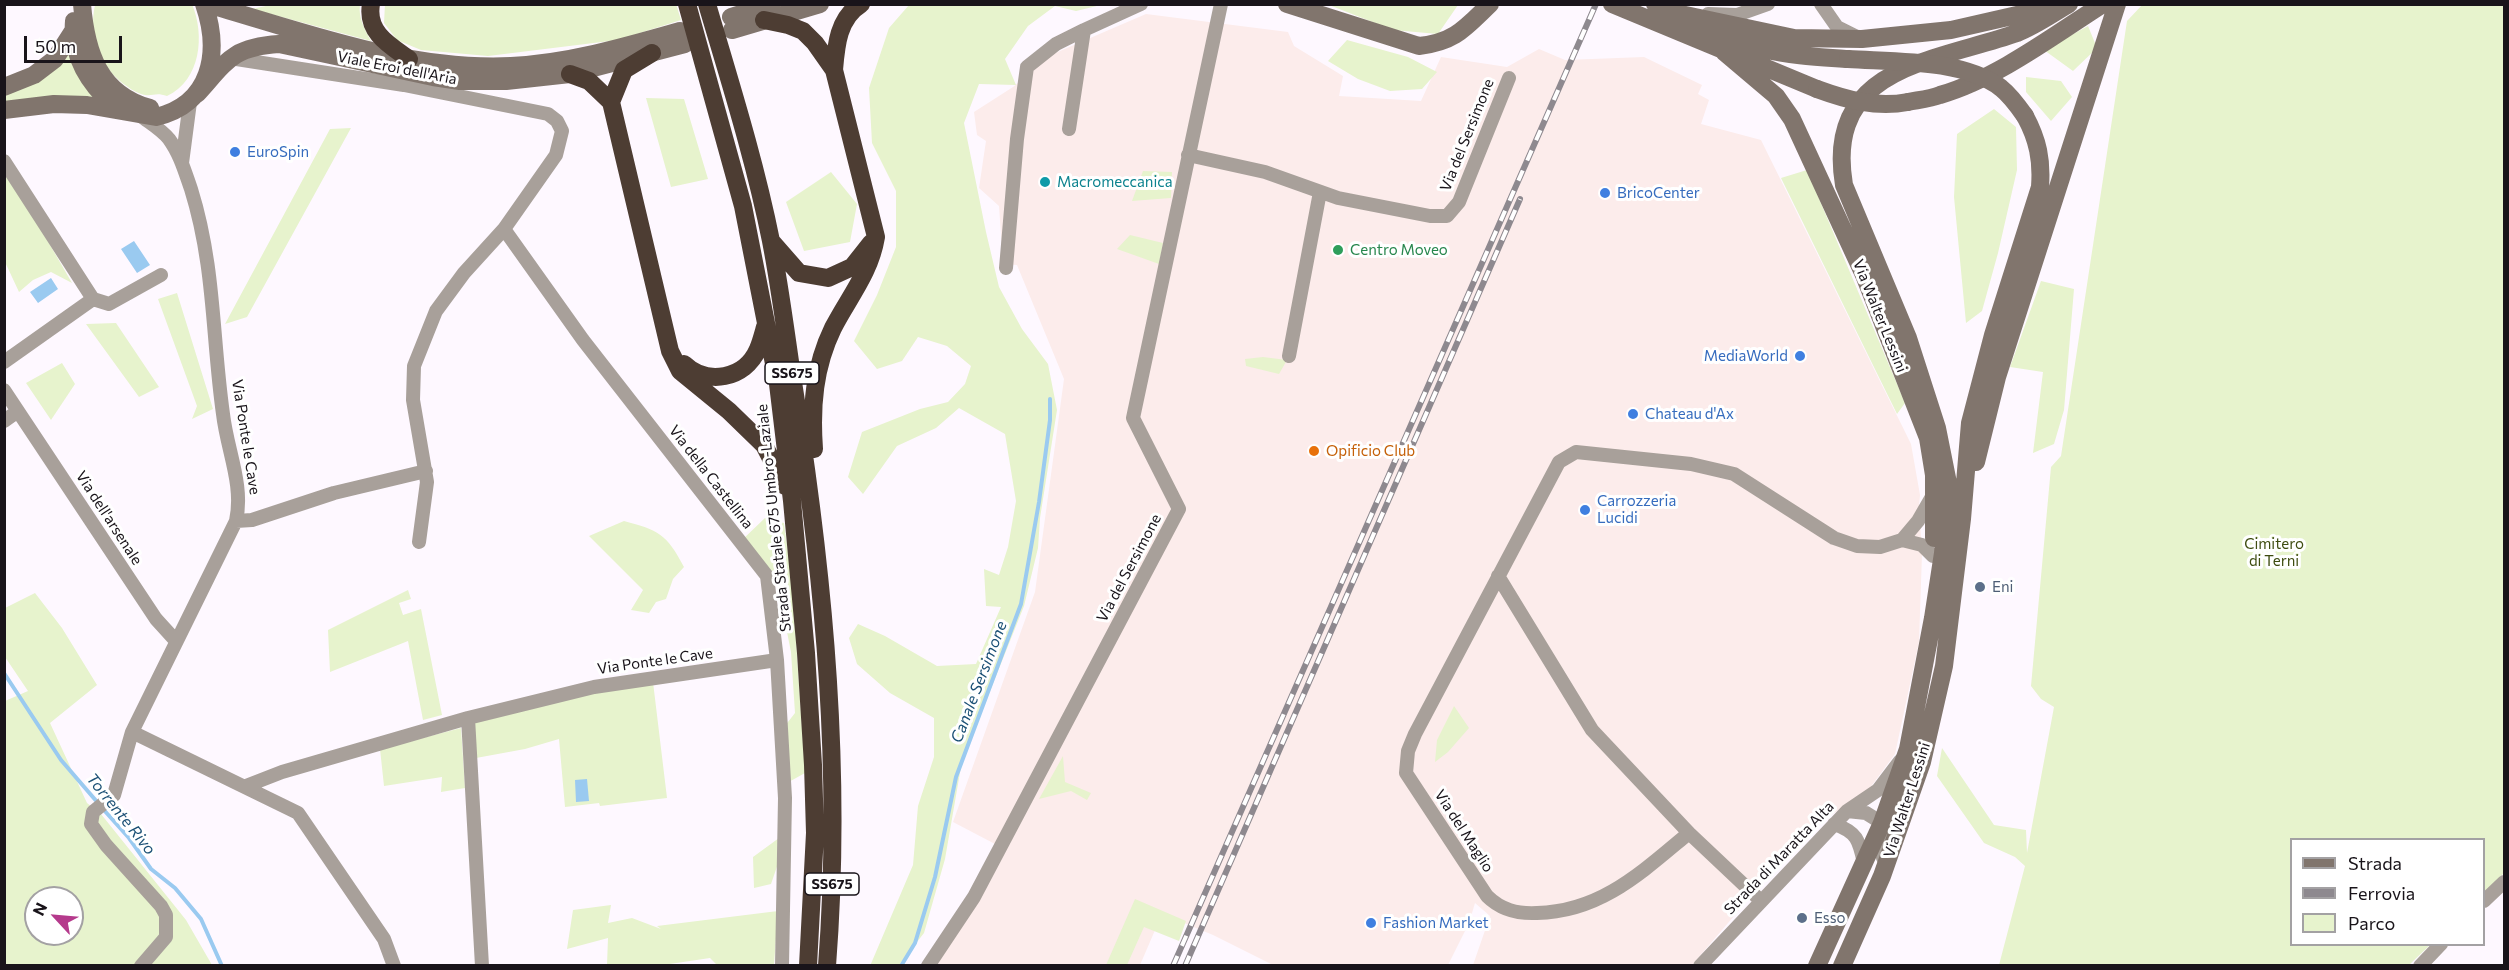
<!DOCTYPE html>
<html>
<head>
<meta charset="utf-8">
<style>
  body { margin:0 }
  #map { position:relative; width:2509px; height:970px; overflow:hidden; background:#fef8ff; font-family:Commissioner,sans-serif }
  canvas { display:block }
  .frame { position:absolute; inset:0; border:6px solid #19141a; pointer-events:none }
  .legend { position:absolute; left:2290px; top:838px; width:195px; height:108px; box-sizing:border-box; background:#fff; border:2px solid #a3a1a3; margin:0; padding:8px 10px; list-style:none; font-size:18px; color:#19141a }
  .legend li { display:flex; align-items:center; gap:12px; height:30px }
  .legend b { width:30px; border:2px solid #a3a1a3 }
  .north { position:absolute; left:24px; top:886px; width:60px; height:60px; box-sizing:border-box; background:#fff; border:2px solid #a3a1a3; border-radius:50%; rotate:296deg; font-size:16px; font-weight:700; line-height:24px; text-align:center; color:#19141a }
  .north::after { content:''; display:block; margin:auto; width:21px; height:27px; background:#b53a8c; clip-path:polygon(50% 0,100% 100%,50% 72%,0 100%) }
  .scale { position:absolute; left:24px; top:36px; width:98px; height:27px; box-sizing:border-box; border:3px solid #19141a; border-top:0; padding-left:8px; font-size:18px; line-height:21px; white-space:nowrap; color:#19141a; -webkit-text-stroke:4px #fff; paint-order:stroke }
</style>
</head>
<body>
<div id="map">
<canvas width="2509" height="970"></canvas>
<div class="frame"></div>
<ul class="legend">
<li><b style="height:8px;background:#81756d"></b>Strada</li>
<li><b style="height:8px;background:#8e898f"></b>Ferrovia</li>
<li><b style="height:16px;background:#e7f3cd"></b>Parco</li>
</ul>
<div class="north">N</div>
<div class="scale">50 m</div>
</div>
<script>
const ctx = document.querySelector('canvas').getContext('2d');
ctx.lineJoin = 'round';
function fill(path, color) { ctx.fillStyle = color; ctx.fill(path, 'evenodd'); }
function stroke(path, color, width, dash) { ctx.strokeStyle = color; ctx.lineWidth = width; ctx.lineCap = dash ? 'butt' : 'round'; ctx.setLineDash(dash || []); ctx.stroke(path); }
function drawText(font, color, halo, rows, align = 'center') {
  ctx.font = font + ' Commissioner,sans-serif'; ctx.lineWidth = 6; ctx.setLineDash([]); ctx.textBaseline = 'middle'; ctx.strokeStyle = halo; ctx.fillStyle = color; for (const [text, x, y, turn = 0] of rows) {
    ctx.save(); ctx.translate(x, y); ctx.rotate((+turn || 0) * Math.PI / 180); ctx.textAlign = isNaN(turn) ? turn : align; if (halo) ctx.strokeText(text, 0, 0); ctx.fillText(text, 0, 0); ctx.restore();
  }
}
fill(new Path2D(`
  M1146,14l142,18 6,14 49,30 -4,20 82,5 20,-44 66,10 32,-18 26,11 79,-3 58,28 -4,9 11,6 -8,24 60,16 150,304 9,51 -1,11 3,48 -3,88 -24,112 -28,38 -44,28 -59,61 -72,84h-219l17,-49 -15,-13 -6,20 -21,42h-175l-60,-30 -51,-21 -22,51 -211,1 66,-122 -42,-22 82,-230 29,-213 -47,-114 -14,-1 -4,-58 -20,-18 7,-47 -9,-6 -3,-23 39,-25 40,-33z`), '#fceceb');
fill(new Path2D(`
  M192,4c13,31 9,76 -25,92 -11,-4 -13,0 -22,-1 -6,-1 -13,-5 -17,-8 -28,-18 -40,-51 -33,-82z
  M275,4l85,1c-2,12 5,25 11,36l-119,-32z
  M385,4h291l5,16 -63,20 -130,16 -67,-6 -24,-10 -13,-17z
  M2143,4l361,1v868l-20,20v-53h-192v104l138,1 -21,20h-410l26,-99 -10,-9 -31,-14 -47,-67 5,-28 52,77 32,5 1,23 27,-146 -13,-8 -10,-13 20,-219 10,-11 66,-435z
  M909,5h192l-25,6 -21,-5 -27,20 -23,33 11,26 -37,-1 -15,39 22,109 13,55 23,42 26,35 9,46 -17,108 -2,30 -14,58 -62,155 -17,98 -21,74 -25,32 -29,1 43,-101 5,-59 16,-49v-39l-44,-25 -33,-29 -8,-26 9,-14 27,12 52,30 39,-2 25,-57 -15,-1 -2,-37 15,6 9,-28 8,-46 -11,-67 -46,-26 -23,20 -39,18 -34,48 -15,-17 14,-45 58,-23 28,-7 17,-18 6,-18 -24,-20 -29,-9 -16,24 -25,8 -23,-28 23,-46 19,-48v-56l-24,-48 -3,-55 20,-60z
  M1329,5h129l-20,29 -45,-4z
  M2088,26l9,22 -24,23 -29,-21z
  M1347,40l61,17 29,15 -15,17 -32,2 -32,-12 -30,-18z
  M67,52l33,48 -95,6v-13z
  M2026,77l35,4 11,16 -21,24 -25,-29z
  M646,98l38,1 24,80 -37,8z
  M1994,109l22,18 1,43 -19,83 -16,58 -16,12 -12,-126 3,-63z
  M351,128l-104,189 -22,7 105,-195z
  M5,167l67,116 -21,-11 -18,8 -14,12 -14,-30z
  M1807,170l98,233 -8,11 -116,-236z
  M1143,171l29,1 -1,26 -39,3z
  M831,172l26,32 -7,38 -46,9 -18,-49z
  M1130,235l33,8 -4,21 -42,-15z
  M2041,281l33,8 -10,121 -10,34 -21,9 10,-81 -33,-5z
  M177,293l36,116 -21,10 5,-13 -39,-107z
  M116,323l43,64 -20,10 -53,-73z
  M1263,357l24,3 -8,14 -33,-8 -1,-7z
  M62,363l13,21 -24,36 -25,-37z
  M765,518l19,5 8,58 13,192 -18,10 -3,-56 11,-14 -4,-61 -14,-70 -36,-41z
  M624,521c34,9 43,13 60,46l-11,12 -7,20 -10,3 -7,11 -18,-3 12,-20 -54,-54z
  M408,590l3,9 -12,4 4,12 18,-6 21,106 -19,5 -15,-79 -78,31 -2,-42z
  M35,593l27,35 35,57 -47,38 37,80 14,11 85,106 26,45 -207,1v-265l23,-10 -23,-34v-49zM36,898h36v36h-36z
  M653,682l14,116 -67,8 -1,-3 -34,4 -6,-68 -34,10 -49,9 -3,-37 119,-29z
  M1454,706l15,22 -21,24 -13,10 2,-22z
  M461,728l4,60 -24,4 1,-15 -58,9 -4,-37z
  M1063,756l2,26 26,11 -4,7 -16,-9 -32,8z
  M779,838l3,14 -11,32 -17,4 -1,-31z
  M1135,899l51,22 -7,20 -35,-14 -17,38h-21z
  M611,905l-3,18 24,-5 29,11 -4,-3 121,-15 -4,54h-57l-7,-7 -47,7h-56l1,-27 -41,11 6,-39z`), '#e7f3cd');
fill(new Path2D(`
  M134,241l16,24 -13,8 -16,-24z
  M51,278l7,11 -20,14 -8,-11z
  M587,779l2,22 -13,1 -1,-22z`), '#9acaf0');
stroke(new Path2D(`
  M4,673l57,87 37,43
  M103,809l26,29 22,31 24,19 26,31 21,47
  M901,966l14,-23 20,-66 21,-100 65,-173 18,-102 11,-82v-21`), '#9acaf0', 4);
stroke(new Path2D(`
  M1821,4l16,23 20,10
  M1708,14l29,1 31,-11
  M230,58l174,27 144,29 9,7 5,10 -6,24 -52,74 -40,44 -28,38 -22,55 -1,34 14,82 -8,60
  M141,116c9,7 21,14 28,23 11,15 16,33 22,50 24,77 21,147 32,225 4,36 21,71 13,107l-104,211 166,81 86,126 10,27
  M1069,129l15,-99 57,-26
  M1188,155l77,17 73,26 92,18h17l12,-14 50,-124
  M4,161l89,138 -89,63
  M182,163l8,-61
  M504,229l79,111 184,236 10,84 8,138 -3,168
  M1006,268l11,-129 10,-72 29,-23 28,-14
  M93,299l16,5 52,-29
  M1289,356l31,-164
  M4,390l152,229 20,22
  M4,421l14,-10
  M236,521l16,-1 82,-27 92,-22
  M1902,540l16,-19 15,-26
  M1498,576l94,154 97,103 71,67
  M468,718l14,248
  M132,732l-18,63 -21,17 -2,12 15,21 55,61 5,9v22l-25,29
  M246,786l36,-14 186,-54 126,-31 183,-27
  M1847,811l19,2 16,10 3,13 -2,22
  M1834,824c23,8 25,16 30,39
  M1689,833c-46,38 -88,79 -152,80 -20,1 -36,-3 -50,-17l-81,-123 2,-22 7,-17 144,-272 17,-10 115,12 43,10 100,64 23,8 23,1 22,-7 20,5 11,11
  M2484,901l20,-19
  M928,966l46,-69 205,-388 -46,-91 88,-414
  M1700,966l147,-155 31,-21 22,-29
  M2420,966l21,-22`), '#a8a09a', 14);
stroke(new Path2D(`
  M82,4c4,48 17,90 68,104
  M207,4c98,28 200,67 304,62 58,-3 113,-19 169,-35
  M1287,4l132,42c36,-4 46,-18 71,-42
  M1612,4l205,85
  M1655,4c36,16 71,35 109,45 28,7 56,8 84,10
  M1676,13l118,25 68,1 89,-9 101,-23
  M731,17l41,-13
  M74,21c-3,35 14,62 40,85
  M732,30l88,-26
  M1724,52l52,44 16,23 72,156 64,163 6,37v63
  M4,87l30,-12 21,-16 18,-28
  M197,94c30,-33 35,-47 82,-50l154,33 27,4h46l64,-7 115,-30
  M1908,102c10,-2 22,-3 32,-7 56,-16 113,-59 163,-91
  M4,110l50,-6 33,1 69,12c55,-13 65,-64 48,-113
  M1976,462l21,-85 120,-373
  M1817,966l65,-143 26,-74 25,-131 10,-65 6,-65 -12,-60 -29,-90 -64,-153c-20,-119 90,-123 173,-152 18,-7 35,-19 52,-29
  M1842,966l40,-90 40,-114 22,-96 18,-147 8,-96 23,-88 47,-148c2,-27 -2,-47 -15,-71`), '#81756d', 18);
stroke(new Path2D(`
  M371,4c-5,28 18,41 38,55
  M687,4l56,202 35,178 14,117 14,152 7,112 2,68 -7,133
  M707,4c23,78 48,157 64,237 10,51 16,103 24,154 30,190 47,379 32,571
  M764,20l24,5 15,6 12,12 19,27 42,167c-6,36 -27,60 -43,91 -19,39 -22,79 -19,121
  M834,70c2,-24 4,-52 27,-66
  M570,74l19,7 22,21 59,249 10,20 49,40 35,34 21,41
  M611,102l13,-32 28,-17
  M771,241l28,32 29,5 24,-11 19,-24
  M684,364c23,22 61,15 74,-15 3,-7 5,-15 7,-22`), '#4d3d33', 18);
const rail = new Path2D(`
  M1173,966l423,-962
  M1185,966l335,-767`);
stroke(rail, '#8e898f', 6);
stroke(rail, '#fff', 4, [11]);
stroke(new Path2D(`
  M1848,59c46,3 115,0 153,29 10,8 17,18 24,28
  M1817,89c30,11 59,19 91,13`), '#81756d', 18);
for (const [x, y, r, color] of [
  [235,152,6,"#3f7fe0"],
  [1045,182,6,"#0f9aa8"],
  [1605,193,6,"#3f7fe0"],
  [1338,250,6,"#2e9e5b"],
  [1800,356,6,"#3f7fe0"],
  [1633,414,6,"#3f7fe0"],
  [1314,451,6,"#e8710a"],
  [1585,510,6,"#3f7fe0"],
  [1980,587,6,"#5c6f8a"],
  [1802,918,6,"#5c6f8a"],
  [1371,923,6,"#3f7fe0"]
]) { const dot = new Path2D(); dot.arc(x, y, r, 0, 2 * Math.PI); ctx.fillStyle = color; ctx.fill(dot); stroke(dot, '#fff', 2); }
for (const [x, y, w] of [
  [792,373,54],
  [832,884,54]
]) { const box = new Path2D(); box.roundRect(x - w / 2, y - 11, w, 22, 4.5); ctx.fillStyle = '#fff'; ctx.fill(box); stroke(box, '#19141a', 1.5); }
drawText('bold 14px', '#19141a', null, [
  ["SS675",792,373],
  ["SS675",832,884]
]);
drawText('15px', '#19141a', '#fff', [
  ["Viale Eroi dell'Aria",397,68,11],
  ["Via del Sersimone",1467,135,-68],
  ["Via Walter Lessini",1880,316,68],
  ["Via Ponte le Cave",246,437,81],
  ["Via della Castellina",711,477,52],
  ["Via dell'arsenale",109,518,57],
  ["Strada Statale 675 Umbro-Laziale",774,518,-96],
  ["Via del Sersimone",1129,568,-62],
  ["Via Ponte le Cave",655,661,-8],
  ["Via Walter Lessini",1907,800,-72],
  ["Via del Maglio",1464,831,57],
  ["Strada di Maratta Alta",1779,858,-46]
]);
drawText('15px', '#366cbe', '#fff', [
  ["EuroSpin",247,152],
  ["BricoCenter",1617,193],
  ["MediaWorld",1788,356,"right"],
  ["Chateau d'Ax",1645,414],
  ["Carrozzeria",1597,501],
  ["Lucidi",1597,518],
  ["Fashion Market",1383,923]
], 'left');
drawText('15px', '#0d838f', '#fff', [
  ["Macromeccanica",1057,182]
], 'left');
drawText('15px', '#27864d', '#fff', [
  ["Centro Moveo",1350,250]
], 'left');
drawText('15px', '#c56008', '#fff', [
  ["Opificio Club",1326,451]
], 'left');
drawText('15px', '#3e4c10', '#fff', [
  ["Cimitero",2274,544],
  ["di Terni",2274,561]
]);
drawText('15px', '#4e5e75', '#fff', [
  ["Eni",1992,587],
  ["Esso",1814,918]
], 'left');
drawText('italic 16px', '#1b5075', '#fff', [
  ["Canale Sersimone",979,682,-69],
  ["Torrente Rivo",121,814,51]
]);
</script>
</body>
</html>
